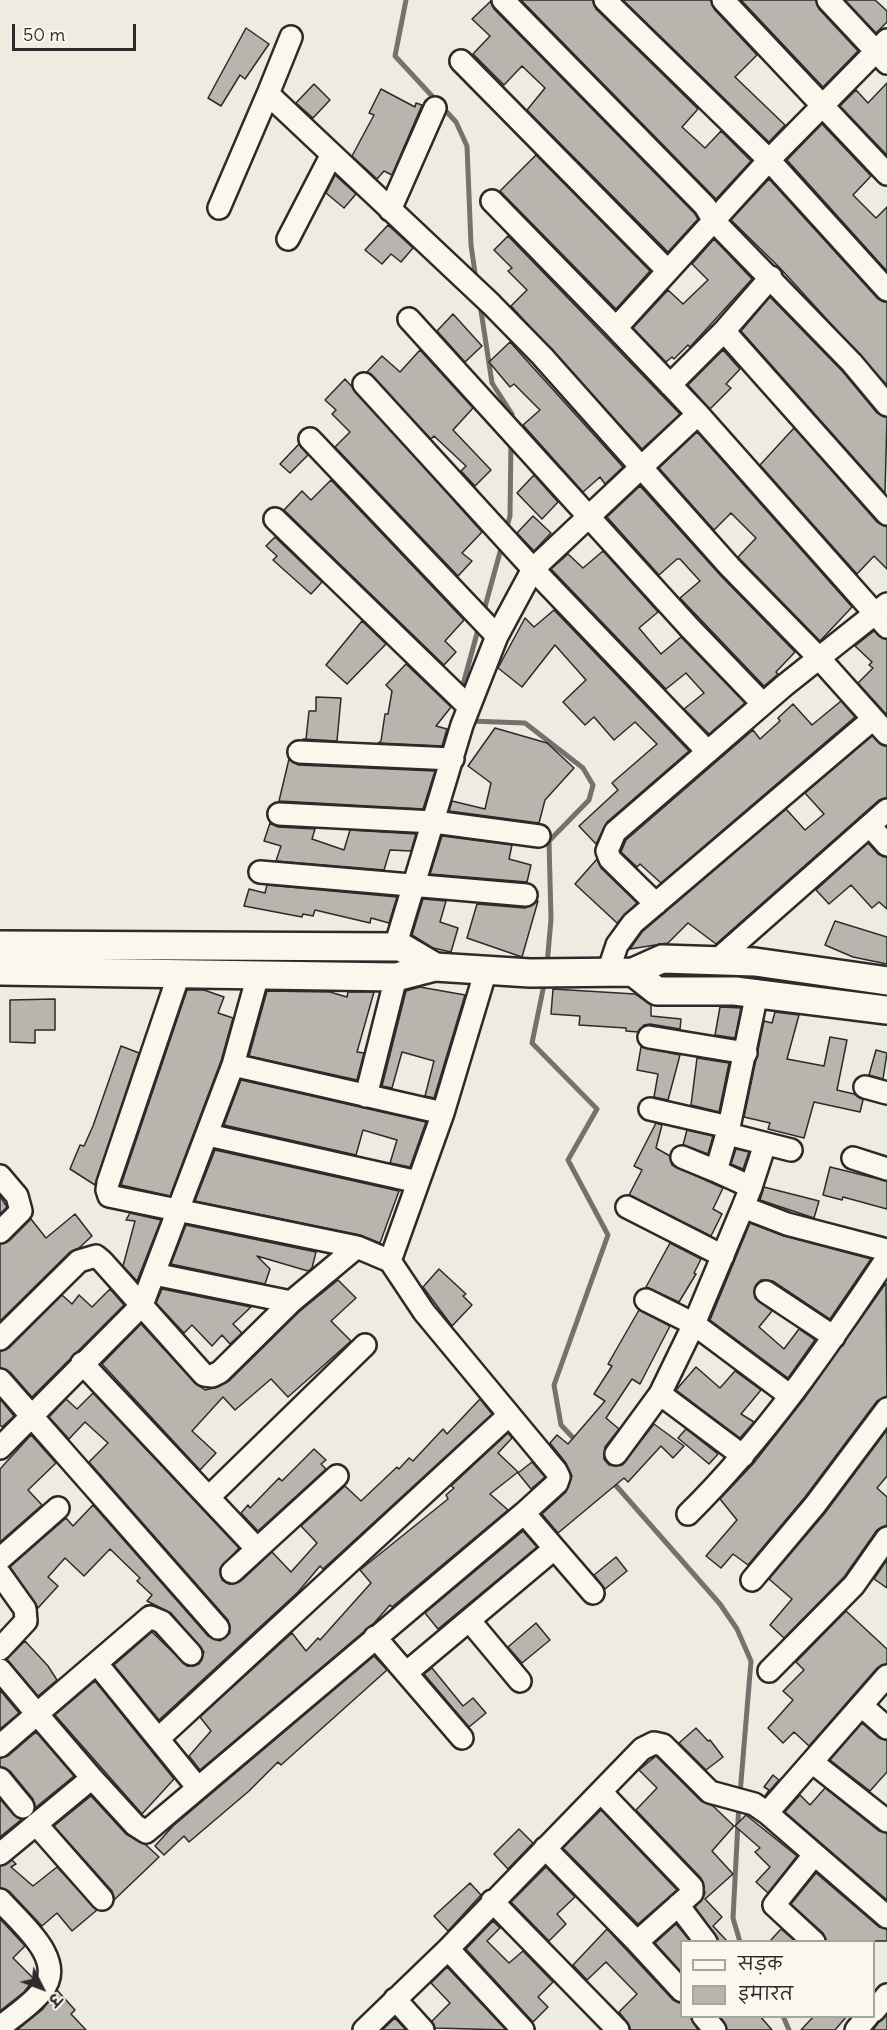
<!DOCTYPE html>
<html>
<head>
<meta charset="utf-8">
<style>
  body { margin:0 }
  #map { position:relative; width:887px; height:2030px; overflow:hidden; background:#eeebe0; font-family:Delius,"Playpen Sans Deva",sans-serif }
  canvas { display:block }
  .legend { position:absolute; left:680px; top:1940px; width:195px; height:78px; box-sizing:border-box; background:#fbf7ec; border:2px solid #a8a59f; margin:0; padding:8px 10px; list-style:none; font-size:18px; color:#2b2b2b }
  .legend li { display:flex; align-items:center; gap:12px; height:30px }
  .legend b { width:30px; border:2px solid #a8a59f }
  .north { position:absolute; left:12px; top:1958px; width:60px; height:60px; -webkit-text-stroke:4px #fbf7ec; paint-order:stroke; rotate:132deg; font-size:16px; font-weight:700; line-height:24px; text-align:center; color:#2b2b2b }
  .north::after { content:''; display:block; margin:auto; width:21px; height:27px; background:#2b2b2b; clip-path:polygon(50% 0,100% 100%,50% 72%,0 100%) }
  .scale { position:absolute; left:12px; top:24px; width:124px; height:27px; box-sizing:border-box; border:3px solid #2b2b2b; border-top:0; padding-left:8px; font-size:18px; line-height:21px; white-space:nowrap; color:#2b2b2b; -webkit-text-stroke:4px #fbf7ec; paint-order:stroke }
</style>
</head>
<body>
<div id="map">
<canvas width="887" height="2030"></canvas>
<ul class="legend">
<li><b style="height:8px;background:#fbf7ec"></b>सड़क</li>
<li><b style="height:16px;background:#b8b5ae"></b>इमारत</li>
</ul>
<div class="north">उ</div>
<div class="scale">50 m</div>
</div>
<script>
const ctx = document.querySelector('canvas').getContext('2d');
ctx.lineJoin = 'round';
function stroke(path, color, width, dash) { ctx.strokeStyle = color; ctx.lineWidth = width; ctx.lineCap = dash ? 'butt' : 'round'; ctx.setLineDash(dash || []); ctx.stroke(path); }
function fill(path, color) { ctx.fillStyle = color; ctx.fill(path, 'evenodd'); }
stroke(new Path2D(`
  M406,0l-11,56 61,66 11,24 4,99 5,35
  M480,304l12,79 20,31v9
  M506,530l4,-14 1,-75
  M483,614l19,-69
  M461,692l18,-66
  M470,721l55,2 58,45 10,17 -4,15 -40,41 2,78 -4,46
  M545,980l-13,63 65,66 -29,51 40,75 -54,150 7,40 17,18
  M612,1481l108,123 17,25 14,32 -11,133
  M739,1803l-6,115 7,24
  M783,2016l6,14`), '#74726e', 5);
const building = new Path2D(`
  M521,0h72l3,9 102,100 -16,18 23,21 16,-17 30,30 -35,38z
  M623,0h88l3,9 43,46 -22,22 50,48 -16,17z
  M741,0h75l3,9 39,42 -35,36z
  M845,0h30l12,11v11l-11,11z
  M491,1l3,8 201,205 3,5 -30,33 -141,-142 18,-22 -23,-22 -18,19 -31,-31 17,-18 -18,-17z
  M246,28l23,16 -24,35 -5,-4 -19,31 -13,-8z
  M887,83v72l-47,-49 16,-16 12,13z
  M314,84l16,16 -17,18 -17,-15z
  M381,89l34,18 1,-4 6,2 -30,70 -8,-4 -7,8 -25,-23 22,-41 -5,-2z
  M822,124l49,52 -18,19 23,23 11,-11v64l-100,-111z
  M536,155l114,116 -34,38 -116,-118z
  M335,175l21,19 -12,14 -18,-15z
  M769,179l109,120 9,3v83l-107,-117 -49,-48z
  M388,225l25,23 -12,14 -10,-8 -9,10 -17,-14z
  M508,236l172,178 -38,35 -131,-143 16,-16 -19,-19 4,-3 -18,-18z
  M714,239l38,40 -62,68 -2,-2 -14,14 -2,-2 -6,5 -33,-34 35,-38 15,14 25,-24 -16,-16z
  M770,297l73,75 34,41 10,4 -2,76 -144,-162z
  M453,314l29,32 -17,16 -28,-31z
  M510,342l113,125 -18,17 -5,-7 -17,15 -60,-67 17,-15 -26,-26 -4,3 -21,-25z
  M420,350l53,58 -20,22 38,40 -16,16 -14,-15 5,-5 -32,-30 -3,3 -64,-67 15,-16 18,16z
  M723,350l17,19 -14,15 5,4 -21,21 -22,-24z
  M345,379l137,153 -20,21 10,8 -14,15 -123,-129 15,-15 -18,-18 4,-4 -11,-10z
  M794,428l83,94 10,5v42l-13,-13 -17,18 -97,-109z
  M697,432l155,175 -32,34 -82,-84 18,-19 -25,-25 -17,17 -55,-62z
  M299,444l9,11 -18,18 -10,-9z
  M534,475l24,27 -16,17 -25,-26z
  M331,480l133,140 -19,21 11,11 -12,13 -160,-155 18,-19 9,9z
  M640,486l81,90 74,76 -19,20 2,2 -14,12 -84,-88 20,-17 -20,-22h-3l-18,16 -52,-58z
  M533,516l18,17 -17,18 -17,-18z
  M275,537l47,45 -11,12 -38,-34 4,-4 -11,-10z
  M603,551l55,61 -19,16 22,26 20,-17 64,66 -36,31 -25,-25 20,-16 -18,-20 -20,16 -115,-120 17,-15 15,14z
  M554,610l135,141 -82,71 -11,22 -17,-18 39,-36 -6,-7 45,-39 -22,-22 -21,18 -20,-23 -9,8 -22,-23 23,-22 -31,-35 -33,42 -24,-19 27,-50 9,9z
  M362,621l24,23 -39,40 -21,-19z
  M874,631l13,8v76l-29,-32 15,-15 -4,-3 3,-3 -17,-16z
  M406,664l45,43 -15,19 11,3 -5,17 -64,-3 3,-2 4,-27h3l4,-23 -6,-6z
  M316,697l25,1 -4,43 -34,-2h3l3,-28h7z
  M841,701l14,16 -194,166 -21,-19 -3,3 -16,-15 5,-12 127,-110 7,9 20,-18 -2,-3 15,-14 19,21z
  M495,728l52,15 27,25 -29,32 -6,23 -90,-12 3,-10 33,8 6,-26 -23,-17z
  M872,736l15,10v52l-8,2 -163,144 -28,-21 -20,20 -38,6 12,-17 144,-123 19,21 19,-16 -19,-21z
  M289,759l9,6 137,6 -12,38 -144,-8z
  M270,823l8,4 37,2 -3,10 32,11 6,-20 66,4 -5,17 -21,-1 -6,20 -108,-9 5,-15 -17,-5z
  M442,836l70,9 -3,14 22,6 -4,17 -97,-8z
  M868,843l10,11 9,3v52l-8,-7 -7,6 -21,-23 -22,19 -13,-14z
  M597,859l4,9 36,35 -20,20 -42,-39z
  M267,885l130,12 -8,26 -18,-5 -1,5 -55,-13 -2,6 -10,-2 -1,3 -58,-11 5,-17 16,4z
  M423,899l23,2 -6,21 18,6 -7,24 -18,-4 -21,-13z
  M538,901l-16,56 -55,-19 10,-34 48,4z
  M835,921l52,16v27l-34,-7 -28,-12z
  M420,987l45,8 -31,103 -9,-2 9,-35 -32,-9 -10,36 -10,-2 24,-95z
  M553,989l82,5 16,11v11l30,3 -1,10 -30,-5 -6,1 -6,7 -12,-1v-3l-47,-3 1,-9 -29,-2z
  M187,990h17l20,7 -6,16 15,5 -12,43 -51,135 -49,-11z
  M267,991l63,1 17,5 1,-5h26l-17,60 7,1 -7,27 -108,-24z
  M55,999v31h-20v13l-25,-1v-42z
  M720,1007l21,1 -6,30 -20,-3z
  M775,1012l24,3 -12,44 37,7 6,-29 17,3 -10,50 17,4 9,6 -3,12 -46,-10 -10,36 -36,-9 2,-6 -26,-6 20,-96 8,2z
  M121,1046l18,7 -44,132 -25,-16 10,-24 4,1 9,-20z
  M641,1047l39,8 -12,45 -14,-3 4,-23 -21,-4z
  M876,1050l11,3 -4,26 -14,-4z
  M697,1058l32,5 -10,49 -28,-7z
  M241,1080l185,42 -16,45 -20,-4 7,-23 -34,-10 -7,25 -132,-30z
  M656,1123l6,2 -6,23 14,8 2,9 51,23 -10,21 9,5 -11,22 -82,-41 13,-25 -8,-4z
  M687,1130l26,6 -5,18 -25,-9z
  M736,1149l13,3 -6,17 -12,-5z
  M215,1150l184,41 -19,52 -20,-8 -165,-34z
  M830,1167l57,14v28l-44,-12 -1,3 -19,-5z
  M764,1187l55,14 -5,17 -54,-18z
  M0,1196l7,11 -7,7z
  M130,1213l31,7 -24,61 -14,-15 12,-45 -9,-1z
  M75,1214l17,22 -13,12 -9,4 -70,69v-77l9,-3 22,-22 15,19z
  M750,1223l34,13 87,23 -41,60 -57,-38 -12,-1 -5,5 -1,13 17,13 -13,16 25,22 15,-20 16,11 -27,38 -78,-58z
  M186,1225l130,27 -4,16 -4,3 -51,-15 13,13 -5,15 -94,-20z
  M670,1243l31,16 -7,14 2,1 -17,28 -33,-15z
  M439,1269l27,25 -3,2 9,9 -20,21 -29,-39z
  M338,1280l18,18 -25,23 20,20 -63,56 -17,-18 -36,31 -12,-13 -31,34 24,22 -16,17 -98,-106 39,-40 54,59 10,7 13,-3 11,-6 71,-70z
  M886,1283l1,113 -10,5 -72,96 -57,68 -15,-11 -12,14 -15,-12 31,-36 -17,-21 33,-35 51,-65z
  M110,1289l14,16 -92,92 -22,-25 -10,-4v-17l9,-3 53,-53 10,9 7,-9 13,12z
  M162,1289l89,18 -18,17 9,9 -12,11 -8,-9 -10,11 -20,-21 -8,8 -28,-30z
  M639,1310l31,16 -30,58 -8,-5 -26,39 13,11 -14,18 -1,12 5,6h13l32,-41 30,22 -11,12 -12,-12 -33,36 -4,-4 -66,55 -16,-19 24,-22 6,-16 -6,-13 -16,-20 7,-8 11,9 37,-43 -11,-7 18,-28 -4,-2z
  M696,1367l24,21 15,-17 26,19 -20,24 13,8 -14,16 -64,-48z
  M93,1393l146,155 -19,21 2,11 7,4 12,-3 31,-29 19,20 26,-29 -16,-17 44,-40 16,15 36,-34 2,2 10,-11 4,3 30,-32 4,5 33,-35 12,15 -169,155 -3,-3 -22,26 -139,128 -45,-55 38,-33 35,34 12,-2 5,-12 -33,-39 -24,-12 5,-6 -15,-14 3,-3 -30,-29 -26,27 -19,-18 -17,19 10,9 -20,22 -28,-41 56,-49 7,8 20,-21 115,131 12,5 10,-8 -2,-13 -139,-158 19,-19 -23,-21 -16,17 -20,-22 17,-18 11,10z
  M0,1399l14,17 -12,11 -2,-2z
  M686,1429l32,25 -9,10 -31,-26z
  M887,1430v46l-10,12 10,9v28l-10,5 -33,47 -60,61 -14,-13 22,-26 -23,-20 56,-66z
  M508,1433l4,5 -14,15 20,19 -28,22 18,16 -116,97 -2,-2 -16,18 -174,147 -11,-14 22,-25 -11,-14 92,-84 14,18 12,-13 2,2 51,-57 -11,-13 88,-71 -2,-4 8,-7 -3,-2z
  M31,1435l25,28 -28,27 14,15 -42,37v-73z
  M314,1449l12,11 -5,4 5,5 -68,62 -17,-18 7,-8 2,3 29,-30 3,3z
  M532,1462l13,15 -14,12 -13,-16z
  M523,1531l14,16 -99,82 -13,-16z
  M616,1557l11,14 -22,18 -11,-14z
  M887,1560v28l-13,-9z
  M846,1611l41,38v15l-10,4 -68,78 -15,-14 -11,11 -15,-15 25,-28 -10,-9 21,-21 -8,-8z
  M536,1623l14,17 -28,23 -14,-16z
  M25,1641l23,25 9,14 -19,16 -31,-37z
  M374,1656l13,14 -106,95 -3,-3 -29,29 -60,51 -5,-6 -20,19 -9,-9 18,-20z
  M432,1668l31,38 10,-8 13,15 -17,14 -45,-53z
  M95,1681l79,98 -32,35 -87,-99z
  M0,1690l19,23 -19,16z
  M862,1723l17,15 8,2v32l-17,19 -40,-31z
  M696,1728l12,13 2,-1 13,17 -17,13 -27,-27z
  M36,1732l38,44 -39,32 -2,-9 -23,-28 -10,-4v-9l8,-2z
  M656,1756l45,45 12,5 21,20 -22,25 21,23 -28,25 17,18 -9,9 14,15h-8l-24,-34 10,-14 -4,-15 -65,-68 21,-22 -18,-18z
  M773,1775l6,5 -14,16 4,-6 -5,-3z
  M825,1788l54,43 8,2v67l-102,-88 15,-17 10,10z
  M91,1796l35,38 20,11 13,12 -45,43 -2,-9 -58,-65z
  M0,1799l14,16 8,4 -22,18z
  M601,1810l76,80 -39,34 -75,-76z
  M746,1815l51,41 -29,37 -12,-11 14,-15 -15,-15 5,-4 -25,-22z
  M519,1829l14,14 -25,26 -14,-15z
  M12,1860l4,4 -5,3 22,19 24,-19 40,43 -25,21 -15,-18 -15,13 -33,-35 -9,-3v-22z
  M546,1867l29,30 -18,17 9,10 -17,17 -38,-39z
  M816,1873l63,54 8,2v12h-61l-3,-8 -32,-29z
  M470,1883l11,12 -33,36 -14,-15z
  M0,1919l25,27 -12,12 21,21 -10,13 -24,19z
  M493,1921l7,7 -13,13 22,22 14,-12 30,31 -15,15 10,10 -15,15 -67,-73z
  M676,1924l14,17h-9v31l-26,-29z
  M607,1929l66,71 8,3v13h10l7,14h-68l-3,-8 -8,-10 18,-18 -31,-32 -19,18 -14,-15z
  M781,1929l14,12h-25z
  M447,1967l59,63 -71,-2 -3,-7 18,-18 -19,-20z
  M57,1990l18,20 -4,4 15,16h-69l25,-20z
  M887,2015v15h-14l5,-7z
  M720,2016h40l12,14h-45z
  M814,2016h33l-12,14h-34z
  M395,2018l11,12h-24z`);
fill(building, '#b8b5ae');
stroke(building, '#2b2b2b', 1.5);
const minor = new Path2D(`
  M503,0l202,206 9,15 138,142 35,42
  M605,0l164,160 -153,168 82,86 189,213
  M723,0l164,174
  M828,0l59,63
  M887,40l-118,120 118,130
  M461,61l207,210
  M268,94l23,-57
  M492,201l124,127
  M219,208l49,-114 223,210 51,52 188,211 89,91 68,76
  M390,210l45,-102
  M288,239l43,-83
  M771,277l-47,54 163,183
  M409,319l280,308 74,77
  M364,384l169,185 175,183
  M670,385l54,-54
  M310,439l187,197
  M275,519l194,188
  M299,752l154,7
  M279,814l155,8 105,14
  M870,826l17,19
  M260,872l266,23
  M656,904l-46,-45 -3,-8 8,-19 170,-147 102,-81
  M395,947l67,-222 35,-89 36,-67 165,-155
  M717,960l170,-150
  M608,972l9,-27 16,-22 240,-204
  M179,974l-71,209 -1,7 2,6 248,51
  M649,1037l97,16
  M233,1065l210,48
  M865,1087l22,6
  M366,1096l30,-119
  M650,1109l79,18 -13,44 35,16 -8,20 44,17 100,26
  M729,1127l28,-134
  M728,1134l63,16
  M208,1135l210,47
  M682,1157l34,14
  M853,1158l34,11
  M0,1176l17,20 4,15 -21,21
  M751,1187l14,-43
  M627,1207l96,49
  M390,1261l53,-148 43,-143
  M154,1274l137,28 66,-55 33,14 34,51 132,159 3,6 -2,6 -33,30
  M766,1292l68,45
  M646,1300l48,24 95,71
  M0,1339l79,-78 17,-5 6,5 102,114 8,1 8,-4 71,-70
  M82,1363l175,186
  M0,1380l218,248
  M0,1448l142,-143 91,-240 25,-90
  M616,1454l44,-60
  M743,1456l-83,-62 34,-70 49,-117
  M210,1496l155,-151
  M688,1514c77,-76 139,-166 199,-256
  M0,1559l58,-51
  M232,1572l105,-96
  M0,1574l25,35 1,12 -26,28
  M752,1580l63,-75 72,-96
  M469,1620l51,61
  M375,1637l87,101
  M98,1665l100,123
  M0,1670l37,44 113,-97 12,5 29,32
  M769,1671l85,-86 33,-47
  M406,1673l148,-124
  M862,1706l25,22
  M158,1739l350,-323
  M0,1746l37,-32 55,64
  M812,1762l75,59
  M0,1779l23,28
  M601,1792l91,95v6l-55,49
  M767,1813l120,-137
  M36,1824l66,75
  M545,1848l92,94 45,49
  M0,1854l92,-76 43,47 11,7 378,-319 69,80
  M0,1900c20,23 68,60 42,91 -11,14 -28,25 -42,36
  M492,1901l126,129
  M678,1905l28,37
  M814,1942l-40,-37 40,-50
  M448,1949l75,81
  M395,1999l28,31
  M874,2011l13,-16
  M703,2016l12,14
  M364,2030l84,-81 194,-200 12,-6 9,2 47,47 44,12 13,9 120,104
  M856,2030l12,-14`);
const major = new Path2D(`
  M0,945l401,2 34,20
  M0,971l396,6 39,-10 95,6 103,-1 29,-13 93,3 132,19
  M633,972l24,19h78l152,19`);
stroke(minor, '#2b2b2b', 26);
stroke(major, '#2b2b2b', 32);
stroke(minor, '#fbf7ec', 21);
stroke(major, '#fbf7ec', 27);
</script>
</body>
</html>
